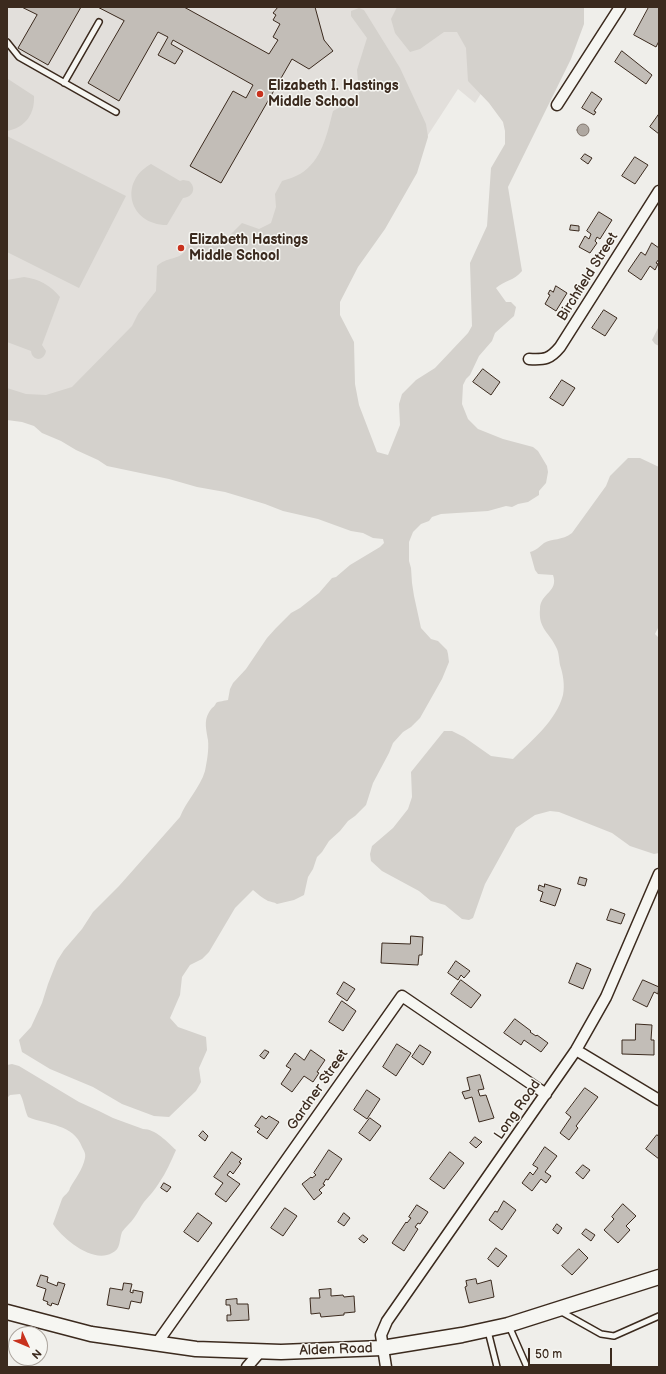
<!DOCTYPE html>
<html>
<head>
<meta charset="utf-8">
<style>
  body { margin:0 }
  #map { position:relative; width:666px; height:1374px; overflow:hidden; background:#efeeea; font-family:"Balsamiq Sans",sans-serif }
  canvas { display:block }
  .frame { position:absolute; inset:0; border:8px solid #3b2a1e; pointer-events:none }
  .north { position:absolute; left:8px; top:1326px; width:40px; height:40px; box-sizing:border-box; background:#f6f6f2; border:1px solid #aba49d; border-radius:50%; rotate:134deg; font-size:11px; font-weight:700; line-height:16px; text-align:center; color:#3b2a1e }
  .north::after { content:''; display:block; margin:auto; width:14px; height:18px; background:#c8321e; clip-path:polygon(50% 0,100% 100%,50% 72%,0 100%) }
  .scale { position:absolute; left:528px; top:1348px; width:84px; height:18px; box-sizing:border-box; border:2px solid #3b2a1e; border-top:0; padding-left:5px; font-size:12px; line-height:14px; white-space:nowrap; color:#3b2a1e; -webkit-text-stroke:3px #f6f6f2; paint-order:stroke }
</style>
</head>
<body>
<div id="map">
<canvas width="666" height="1374"></canvas>
<div class="frame"></div>
<div class="north">N</div>
<div class="scale">50 m</div>
</div>
<script>
const ctx = document.querySelector('canvas').getContext('2d');
ctx.lineJoin = 'round';
function fill(path, color) { ctx.fillStyle = color; ctx.fill(path, 'evenodd'); }
function stroke(path, color, width, dash) { ctx.strokeStyle = color; ctx.lineWidth = width; ctx.lineCap = dash ? 'butt' : 'round'; ctx.setLineDash(dash || []); ctx.stroke(path); }
function drawText(font, color, halo, rows, align = 'center') {
  ctx.font = font + ' "Balsamiq Sans",sans-serif'; ctx.lineWidth = 3; ctx.setLineDash([]); ctx.textBaseline = 'middle'; ctx.strokeStyle = halo; ctx.fillStyle = color; for (const [text, x, y, turn = 0] of rows) {
    ctx.save(); ctx.translate(x, y); ctx.rotate((+turn || 0) * Math.PI / 180); ctx.textAlign = isNaN(turn) ? turn : align; if (halo) ctx.strokeText(text, 0, 0); ctx.fillText(text, 0, 0); ctx.restore();
  }
}
fill(new Path2D(`
  M7,7h529l-61,96 -17,-14 -244,374 -207,-70z`), '#e2dfdb');
fill(new Path2D(`
  M397,7h187v17l-13,35 -63,128 14,84c-8,10 -17,9 -26,17l10,14h5l5,5 -2,9 -19,17 -3,8 -13,15 -9,19 -4,4 -3,6 -1,19 6,15 10,10 25,10 30,8 5,4 9,15 1,6 -2,11 -7,8v4l-11,7 -10,2 -6,3 -6,-1 -18,5 -47,3 -9,3 -3,4 -8,3 -8,8 -4,10v19l2,7 1,15 2,13 7,32 10,11 7,2 9,9 1,4 1,8 -7,17 -22,39 -9,9 -8,5 -10,11 -4,10 -16,30 -7,22 -11,11 -7,5 -8,10 -11,10 -7,11 -5,5 -4,12 -5,8 -4,18 -10,5 -17,4c-3,-2 -6,-2 -9,-3 -6,-3 -10,-7 -15,-11l-18,18 -26,44 -7,7 -12,6 -8,12 -2,18 -10,23 8,9 28,10 1,13 -8,18 2,14 -5,9 -27,26 -15,-1 -32,-12 -29,-17 -43,-18 -28,-17 -3,-12 12,-13 11,-24 6,-19 9,-23 7,-11 18,-21 11,-17 26,-26 61,-69c6,-16 20,-29 25,-46 2,-10 4,-21 3,-31 -2,-13 -5,-21 4,-32 1,0 4,-4 4,-5 3,-2 9,-2 12,-3l2,-11 3,-6 13,-14 21,-31 9,-10 15,-15 9,-5 19,-15 13,-15 4,-1 14,-12 30,-18 4,-4 -1,-4 -10,-1 -10,-5 -12,-2 -33,-12 -35,-8 -18,-7 -40,-12 -28,-5 -28,-8 -62,-13 -9,-6 -22,-10 -15,-9 -19,-8 -8,-7 -12,-4 -15,-2v-32l19,6 20,1 26,-8 60,-61 6,-12 18,-23 1,-25c9,-9 22,-6 28,-15 3,-5 4,-13 6,-19h5l14,8 13,2 19,-19 17,6 12,-6 5,-16 -1,-13 7,-13c6,-2 13,-4 18,-7 22,-13 27,-40 33,-63l15,-8 11,-10 -2,-23 10,-32 -16,-22v-5l8,-3 5,2 36,58 26,56 2,13 -11,36 -32,56 -27,38 -18,35v13l14,27 1,42 4,21 18,47 11,3 12,-30 -1,-21 3,-10 14,-14 19,-12 33,-35 4,-7 -2,-63 17,-37 4,-58 14,-24v-13l-2,-9 -14,-19 -21,-22 -2,-33 -9,-16h-13l-24,17 -10,3 -15,-19 -4,-14z
  M7,74l1,5 26,17c1,18 -9,32 -27,35z
  M7,136l119,60 -47,92 -72,-36z
  M151,164l29,17 3,-1 6,1c8,7 4,16 -6,17l-16,27c-38,0 -49,-43 -16,-61z
  M24,277c15,2 26,8 36,20l-18,48 4,6c-2,11 -14,10 -15,0l-24,-9v-62z
  M659,326v20l-4,-2 -3,-4z
  M628,458h12l19,9v159l-4,8 4,4v215l-5,1 -24,-8 -18,-13 -53,-21 -9,-1 -15,4 -19,13 -31,56 -12,34 -4,2 -7,-1 -17,-14 -14,-4 -12,-10 -37,-20 -11,-10 -1,-7 2,-8 21,-18 15,-19 4,-12 -1,-25 33,-41h8l12,6 27,19 22,3c19,-19 43,-38 50,-64 2,-10 0,-21 -3,-30 -1,-6 -1,-13 -4,-18 -6,-14 -18,-18 -16,-38 0,-16 19,-17 13,-34l-15,-1 -3,-4 -5,-18c7,-2 9,-5 14,-9 8,-5 18,-2 28,-10l34,-47 4,-10z
  M12,1064l7,2 60,36 20,9 14,7 30,11c13,0 24,13 33,21 -5,11 -10,23 -17,33 -4,7 -10,13 -15,19 -4,5 -6,11 -10,16 -3,5 -9,9 -12,14 -3,8 -1,17 -10,21 -19,11 -49,-14 -59,-29 3,-8 6,-17 9,-25 2,-4 7,-6 8,-11 5,-9 13,-19 15,-30 1,-5 -1,-7 -3,-11 -8,-23 -35,-22 -54,-30 -3,-6 -5,-19 -8,-23l-10,1 -3,3v-33z`), '#d4d1cc');
const water = new Path2D(`
  M577 130a6 6 0 1 1 12 0a6 6 0 1 1-12 0Z`);
fill(water, '#afa8a1');
stroke(water, '#81766d', 1);
const building = new Path2D(`
  M22,7h59l-33,58 -30,-17 19,-33z
  M98,7h86l85,47 9,-14 -5,-3 7,-13 -7,-4 3,-5 -3,-2 5,-6h37l9,33 9,11 -24,18 -17,-10 -71,124 -31,-17 43,-75 13,7 7,-13 -80,-45 -2,4 12,7 -8,13 -17,-9 10,-18 -10,-5 -39,69 -31,-18 36,-62z
  M649,7h10v34l-3,6 -22,-12z
  M622,51l30,24 -6,9 -31,-22z
  M592,92l10,7 -8,12 2,1 -2,3 -12,-7z
  M659,114v20l-9,-7z
  M585,154l7,4 -4,6 -7,-5z
  M635,157l13,8 -13,19 -13,-8z
  M599,212l13,8 -12,19 -3,-2 -2,4 2,2 -7,10 -11,-6 6,-11 4,3 2,-5 -4,-3z
  M571,225l8,1v5l-9,-1z
  M652,243l7,5v11l-3,4 2,1 -3,6 -5,-4 -9,14 -13,-9 13,-19 4,3z
  M556,286l11,7 -11,18 -11,-7 5,-9 -2,-1 2,-4 3,2z
  M604,310l13,8 -12,18 -13,-8z
  M483,369l17,13 -9,13 -18,-13z
  M562,380l13,8 -12,18 -13,-8z
  M580,877l7,2 -2,7 -7,-2z
  M545,884l16,5 -6,17 -15,-5 3,-9 -5,-2 1,-5 5,2z
  M611,909l14,5 -4,10 -14,-4z
  M411,936l12,1 -1,18h-3l-1,10 -37,-2 1,-20 28,1z
  M456,961l14,10 -6,7 -3,-3 -3,5 -10,-7z
  M577,963l14,6 -8,20 -14,-6z
  M461,980l20,15 -10,13 -20,-14z
  M643,980l16,7 -1,7 -4,-2 -7,15 -14,-7z
  M344,982l11,7 -8,12 -10,-7z
  M342,1001l14,10 -13,20 -14,-9z
  M515,1019l16,12 -1,1 6,4 1,-1 11,8 -7,9 -17,-12 -3,5 -17,-12z
  M636,1024l16,1 -1,15h3v15l-32,-1v-14h13z
  M397,1044l14,9 -15,23 -13,-9z
  M420,1045l11,7 -8,13 -11,-8z
  M265,1050l4,2 -5,7 -4,-3z
  M311,1050l14,10 -8,12 2,1 -6,9 -9,-6 -12,16 -11,-8 10,-15 -5,-3 9,-13 9,7z
  M480,1075l4,14 -6,1 2,6 6,-1 8,23 -15,4 -7,-25 -7,2 -3,-7 8,-2 -3,-12z
  M585,1088l13,9 -22,29 2,2 -9,12 -9,-7 11,-16 -5,-4z
  M367,1090l13,9 -13,20 -13,-9z
  M262,1116l4,3 3,-3 10,6 -12,17 -10,-7 3,-3 -5,-3z
  M370,1118l11,8 -11,15 -11,-8z
  M203,1131l5,5 -3,5 -6,-5z
  M657,1135l2,1v23l-13,-10z
  M475,1137l7,5 -6,6 -6,-5z
  M545,1147l12,9 -12,16 6,4 -5,7 -5,-4 -9,12 -10,-8 8,-11 3,3 5,-7 -5,-3z
  M329,1150l13,9 -14,21 -2,-1 -3,5 2,1 -6,5 3,3 -8,7 -12,-16 9,-7 1,1 4,-3 -2,-2z
  M232,1152l10,7 -3,3 2,1 -8,11 -3,-3 -3,4 13,9 -14,18 -11,-8 8,-11 -9,-6z
  M450,1152l14,11 -20,26 -14,-10z
  M583,1165l7,5 -7,9 -7,-6z
  M164,1183l7,4 -4,5 -6,-4z
  M504,1201l12,9 -14,20 -13,-10 6,-9 2,1z
  M623,1204l13,12 -10,10 4,4 -12,13 -14,-13 10,-11 -2,-2z
  M417,1205l11,7 -8,12 -2,-1 -3,4 3,2 -14,22 -12,-8 14,-21 1,1 4,-5 -2,-1z
  M285,1208l12,8 -14,20 -12,-8z
  M198,1213l14,10 -14,19 -14,-10z
  M344,1213l6,5 -6,8 -6,-4z
  M557,1224l5,4 -4,6 -5,-4z
  M586,1229l9,6 -4,6 -9,-7z
  M363,1235l5,4 -4,4 -5,-4z
  M496,1248l11,8 -9,11 -10,-8z
  M579,1249l9,9 -16,17 -10,-9z
  M41,1275l7,2 -1,5 10,4 1,-4 7,2 -7,21 -6,-2 -1,3 -4,-2 1,-2 -5,-2 3,-11 -9,-3z
  M476,1279l1,5 14,-4 3,17 -25,6 -4,-16 2,-1 -1,-5z
  M124,1283l8,1 -2,8 3,1v-3l10,2 -2,11 -10,-2 -2,8 -22,-4 3,-17 12,2z
  M331,1289v7l12,-1 1,2 10,-1 1,16 -11,1v2l-23,2 -1,-4 -9,1 -1,-16h10l-1,-8z
  M237,1299v5h11l1,16 -22,1v-6h4l-1,-10h-4v-5z`);
fill(building, '#c2bdb7');
stroke(building, '#3b2a1e', 1);
const service = new Path2D(`
  M7,42l12,15 97,55
  M64,83l35,-61
  M560,1311l41,23 13,2 45,-20
  M509,1326l18,41
  M488,1331l9,36`);
const minor = new Path2D(`
  M557,105l63,-98
  M529,359c16,1 21,0 31,-12l99,-156
  M576,1050l83,50
  M157,1343l245,-347 144,98
  M247,1367l13,-15
  M386,1367l-5,-32 6,-14 189,-271 30,-53 53,-123`);
const secondary = new Path2D(`
  M7,1312l84,22 105,15 85,3 101,-4 80,-13 46,-10 151,-48`);
stroke(service, '#3b2a1e', 8);
stroke(minor, '#3b2a1e', 13);
stroke(secondary, '#3b2a1e', 17);
stroke(service, '#f6f6f2', 5);
stroke(minor, '#f6f6f2', 10);
stroke(secondary, '#f6f6f2', 14);
for (const [x, y, r, color] of [
  [260,94,4,"#c8321e"],
  [181,248,4,"#c8321e"]
]) { const dot = new Path2D(); dot.arc(x, y, r, 0, 2 * Math.PI); ctx.fillStyle = color; ctx.fill(dot); stroke(dot, '#f6f6f2', 1.5); }
drawText('bold 14px', '#3b2a1e', '#f6f6f2', [
  ["Elizabeth I. Hastings",268,86],
  ["Middle School",268,102],
  ["Elizabeth Hastings",189,240],
  ["Middle School",189,256]
], 'left');
drawText('14px', '#3b2a1e', '#f6f6f2', [
  ["Birchfield Street",588,277,-58],
  ["Gardner Street",318,1090,-55],
  ["Long Road",518,1110,-55],
  ["Alden Road",336,1350,-2]
]);
</script>
</body>
</html>
